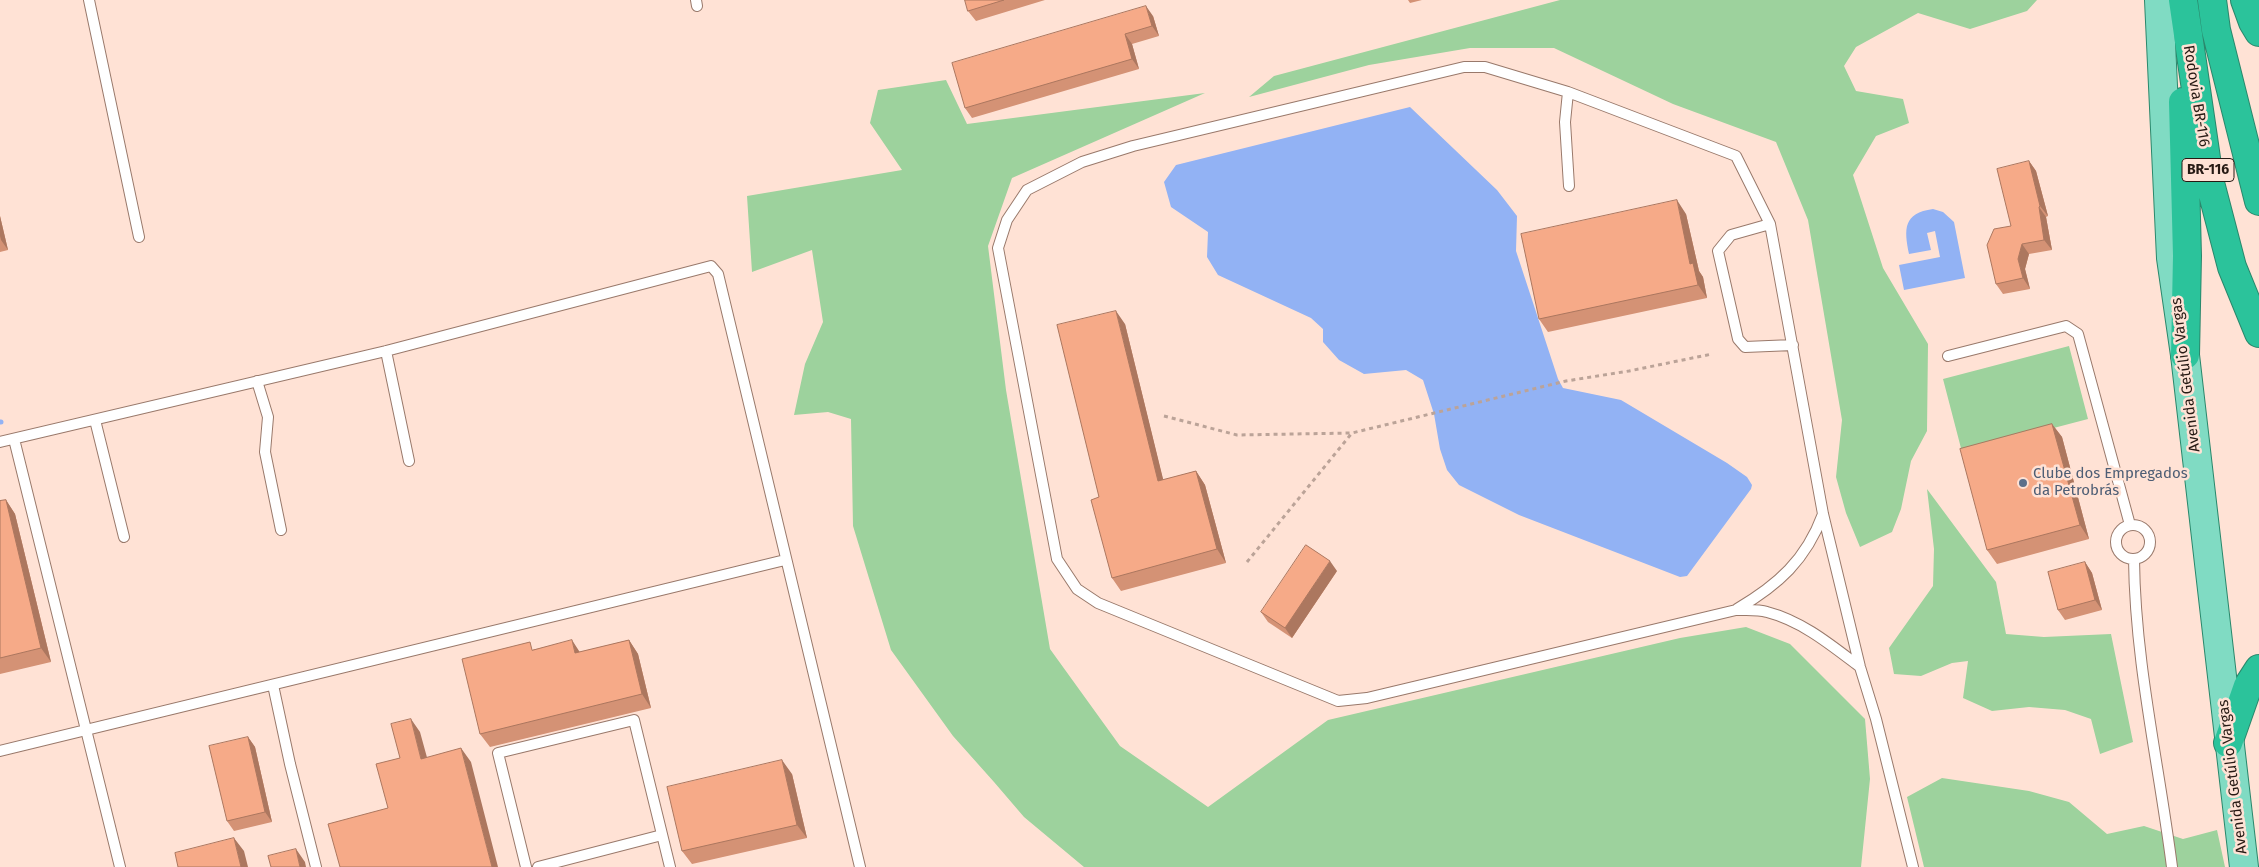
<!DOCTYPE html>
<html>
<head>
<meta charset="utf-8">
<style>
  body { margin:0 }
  canvas { display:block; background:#ffe2d5 }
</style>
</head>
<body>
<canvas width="2259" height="867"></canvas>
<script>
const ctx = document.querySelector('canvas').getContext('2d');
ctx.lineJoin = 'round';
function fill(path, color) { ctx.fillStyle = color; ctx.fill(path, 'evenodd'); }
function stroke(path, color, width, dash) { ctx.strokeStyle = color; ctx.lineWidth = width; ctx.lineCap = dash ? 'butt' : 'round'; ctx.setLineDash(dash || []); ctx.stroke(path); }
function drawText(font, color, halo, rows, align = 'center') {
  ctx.font = font + ' "Fira Sans",sans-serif'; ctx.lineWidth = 5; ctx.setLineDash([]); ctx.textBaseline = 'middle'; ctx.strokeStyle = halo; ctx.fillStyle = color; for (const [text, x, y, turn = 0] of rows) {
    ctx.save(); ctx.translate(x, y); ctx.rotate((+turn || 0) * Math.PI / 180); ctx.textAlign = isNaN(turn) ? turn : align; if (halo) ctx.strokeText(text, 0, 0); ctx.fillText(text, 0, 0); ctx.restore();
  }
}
fill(new Path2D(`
  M1560,0h477l-10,11 -57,18 -52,-16 -62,34 -12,19 12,25 47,8 6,24 -33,13 -23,39 30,93 45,76 -1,87 -16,30 -10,48 -9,23 -32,15 -14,-34 -10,-36 6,-57 -34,-200 -32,-78 -103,-38 -119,-56h-84l-101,17 -120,32 25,-21z
  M946,80l21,44 238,-31 -193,85 -24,68 18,144 44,259 70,97 88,61 120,-87 352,-82 66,-11 44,17 75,75 5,60 -9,88h-777l-60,-50 -30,-35 -41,-46 -62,-86 -38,-124 -2,-107 -23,-7 -34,3 11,-51 18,-42 -11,-72 -60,22 -5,-76 155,-26 -32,-47 8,-33z
  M2069,346l19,73 -126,33 -19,-73z
  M1927,489l69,93 10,52 38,3 67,-3 22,108 -33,12 -9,-35 -26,-9 -36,-3 -37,4 -29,-13 5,-37 -16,2 -31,13 -27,-2 -5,-26 44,-62 1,-37z
  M1942,778l87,13 40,11 38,32 37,-8 39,13 34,-9 8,37h-301l-17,-70z`), '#9dd29d');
fill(new Path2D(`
  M1410,107l87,83 20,26 -1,35 42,128 5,9 58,12 106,63 20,14 5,8 -1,4 -64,87 -7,1 -161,-62 -60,-30 -12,-15 -7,-21 -6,-35 -11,-34 -17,-10 -42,4 -25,-14 -16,-18v-13l-12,-11 -93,-43 -11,-18 1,-25 -37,-25 -7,-25 12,-17z
  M1933,209l10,3 11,10 11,56 -61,12 -5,-25 41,-8 -5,-26 -8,2 4,17 -22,4c-5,-25 -6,-41 24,-45z`), '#92b2f4');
stroke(new Path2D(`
  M0,422h1`), '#92b2f4', 5);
const service = new Path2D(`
  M89,0l50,237
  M696,0l1,6
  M1568,92l-3,30 4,64
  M1770,224l-39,11 -13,16 20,88 7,8 48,-2
  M386,351l23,110
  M1948,356l118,-30 12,8 52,191
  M257,381l11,36 -3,35 16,78
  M95,420l29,117
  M14,439l106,428
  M0,442l386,-91 325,-85 7,8 142,593
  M2116 542a17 17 0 1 1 34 0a17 17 0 1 1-34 0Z
  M2134,559c1,104 25,205 38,308
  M1737,609c41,-24 69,-49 86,-95
  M1860,667c-29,-22 -58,-46 -93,-55 -9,-3 -21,-2 -31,-2l-369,88 -29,3 -240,-98 -21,-14 -20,-30 -59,-311 9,-28 20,-30 55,-28 51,-16 331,-79h21l83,25 168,64 34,68 53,290 37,153 16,52 37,148
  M273,685l17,79 26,103
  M0,751l785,-191
  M526,867l-28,-114 136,-33 36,147
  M538,867l124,-32`);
const primary = new Path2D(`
  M2159,0l12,258 14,97 59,512`);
const motorway = new Path2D(`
  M2183,0l26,179 23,88 27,66
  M2212,0l4,30 43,171
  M2245,0l8,22 6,10
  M2183,102l4,154 -2,99
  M2228,743l20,-57 11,-17`);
stroke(service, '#99796b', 12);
stroke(primary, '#2a886c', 30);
stroke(motorway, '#2a886c', 30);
stroke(new Path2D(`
  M1164,416l73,19 114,-2
  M1247,562l105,-129 214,-52 63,-10 83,-17`), '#bba398', 3, [4, 4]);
stroke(service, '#fff', 10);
stroke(primary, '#80dbc3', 28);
stroke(motorway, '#2bc39b', 28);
fill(new Path2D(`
  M965,0h80l-69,21 -8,-10z
  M1408,0h14l-12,3z
  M1153,16l6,20 -27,8 7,25 -167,49 -7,-10z
  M2029,161l7,10 12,45 -2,1 6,33 -23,4 -4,15 5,20 -27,5 -7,-10z
  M1686,214l13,57 4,6 4,21 -159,34 -9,-13z
  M0,216l8,34 -8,2z
  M1125,324l38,156 33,-9 9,14 21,78 -105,28 -9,-13z
  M2052,424l10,13 27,102 -92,25 -10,-14z
  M6,500l9,14 36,148 -51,12v-173z
  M2085,562l7,11 10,37 -37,10 -7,-10z
  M1337,571l-45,67 -24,-16 -7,-10z
  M629,640l9,14 13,54 -161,39 -10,-13 54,-85 46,3z
  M248,737l7,10 17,75 -38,9 -7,-10z
  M792,774l15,64 -115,26 -10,-13z`), '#d49275');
fill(new Path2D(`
  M1146,6l7,10 6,20 -7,-10z
  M1125,34l7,10 7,25 -7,-10z
  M2029,161l7,10 12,45 -8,-10z
  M1677,200l9,14 13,57 4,6 4,21 -9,-13 -8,-21z
  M2039,207l7,10 6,33 -8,-10z
  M0,216l8,34 -7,-10 -1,-4z
  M2022,244l7,10 -4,15 5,20 -7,-11 -5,-19z
  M1116,311l9,13 42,171 -9,-14z
  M2052,424l10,13 27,102 -9,-14z
  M1196,471l9,14 21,78 -9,-14z
  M6,500l9,14 36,148 -10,-14z
  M1330,561l7,10 -45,67 -7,-10z
  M2085,562l7,11 10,37 -7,-10z
  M572,640l9,14 -6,-1z
  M629,640l9,14 13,54 -9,-14z
  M411,719l9,13 11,40 -10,-13z
  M248,737l7,10 17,75 -7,-10z
  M461,748l10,14 27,105h-6z
  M782,760l10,14 15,64 -10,-13z
  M234,838l10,13 4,16h-7z
  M296,849l9,13 1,5h-6z`), '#ac775f');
const building = new Path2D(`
  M965,0h39l-36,11z
  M1146,6l6,20 -27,8 7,25 -167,49 -13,-45z
  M2029,161l11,45 -1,1 5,33 -22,4 -4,15 5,19 -27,6 -9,-39 7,-16 17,-3 -14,-57z
  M1677,200l13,64 3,-1 5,22 -159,34 -18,-85z
  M1116,311l42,170 38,-10 21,78 -105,29 -21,-78 8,-3 -42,-172z
  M2052,424l28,101 -93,25 -27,-101z
  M6,500l35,148 -41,10v-157z
  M1306,545l24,16 -45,67 -24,-16z
  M2085,562l10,38 -37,10 -10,-38z
  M572,640l3,13 54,-13 13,54 -162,40 -18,-75 68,-17 2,8z
  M411,719l10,40 40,-11 31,119h-152l-12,-43 60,-16 -12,-44 24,-6 -9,-34z
  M248,737l17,75 -38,9 -18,-75z
  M782,760l15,65 -115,26 -15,-64z
  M234,838l7,29h-63l-3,-14z
  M296,849l4,18h-29l-3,-11z`);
fill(building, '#f6aa88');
stroke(building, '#ac775f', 1);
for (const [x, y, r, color] of [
  [2023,483,5,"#5c6f8a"]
]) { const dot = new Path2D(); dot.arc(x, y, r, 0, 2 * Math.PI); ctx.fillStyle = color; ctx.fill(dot); stroke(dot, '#ffe2d5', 2); }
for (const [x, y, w] of [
  [2208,170,52]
]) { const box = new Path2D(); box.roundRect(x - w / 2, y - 11.5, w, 23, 4); ctx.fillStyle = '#ffe2d5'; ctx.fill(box); stroke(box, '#271a14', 1); }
drawText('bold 14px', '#271a14', null, [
  ["BR-116",2208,170]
]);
drawText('15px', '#271a14', '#ffe2d5', [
  ["Rodovia BR-116",2196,96,81],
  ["Avenida Getúlio Vargas",2186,375,-97],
  ["Avenida Getúlio Vargas",2233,777,-97]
]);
drawText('15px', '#4e5e75', '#ffe2d5', [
  ["Clube dos Empregados",2033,474],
  ["da Petrobrás",2033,491]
], 'left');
</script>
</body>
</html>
